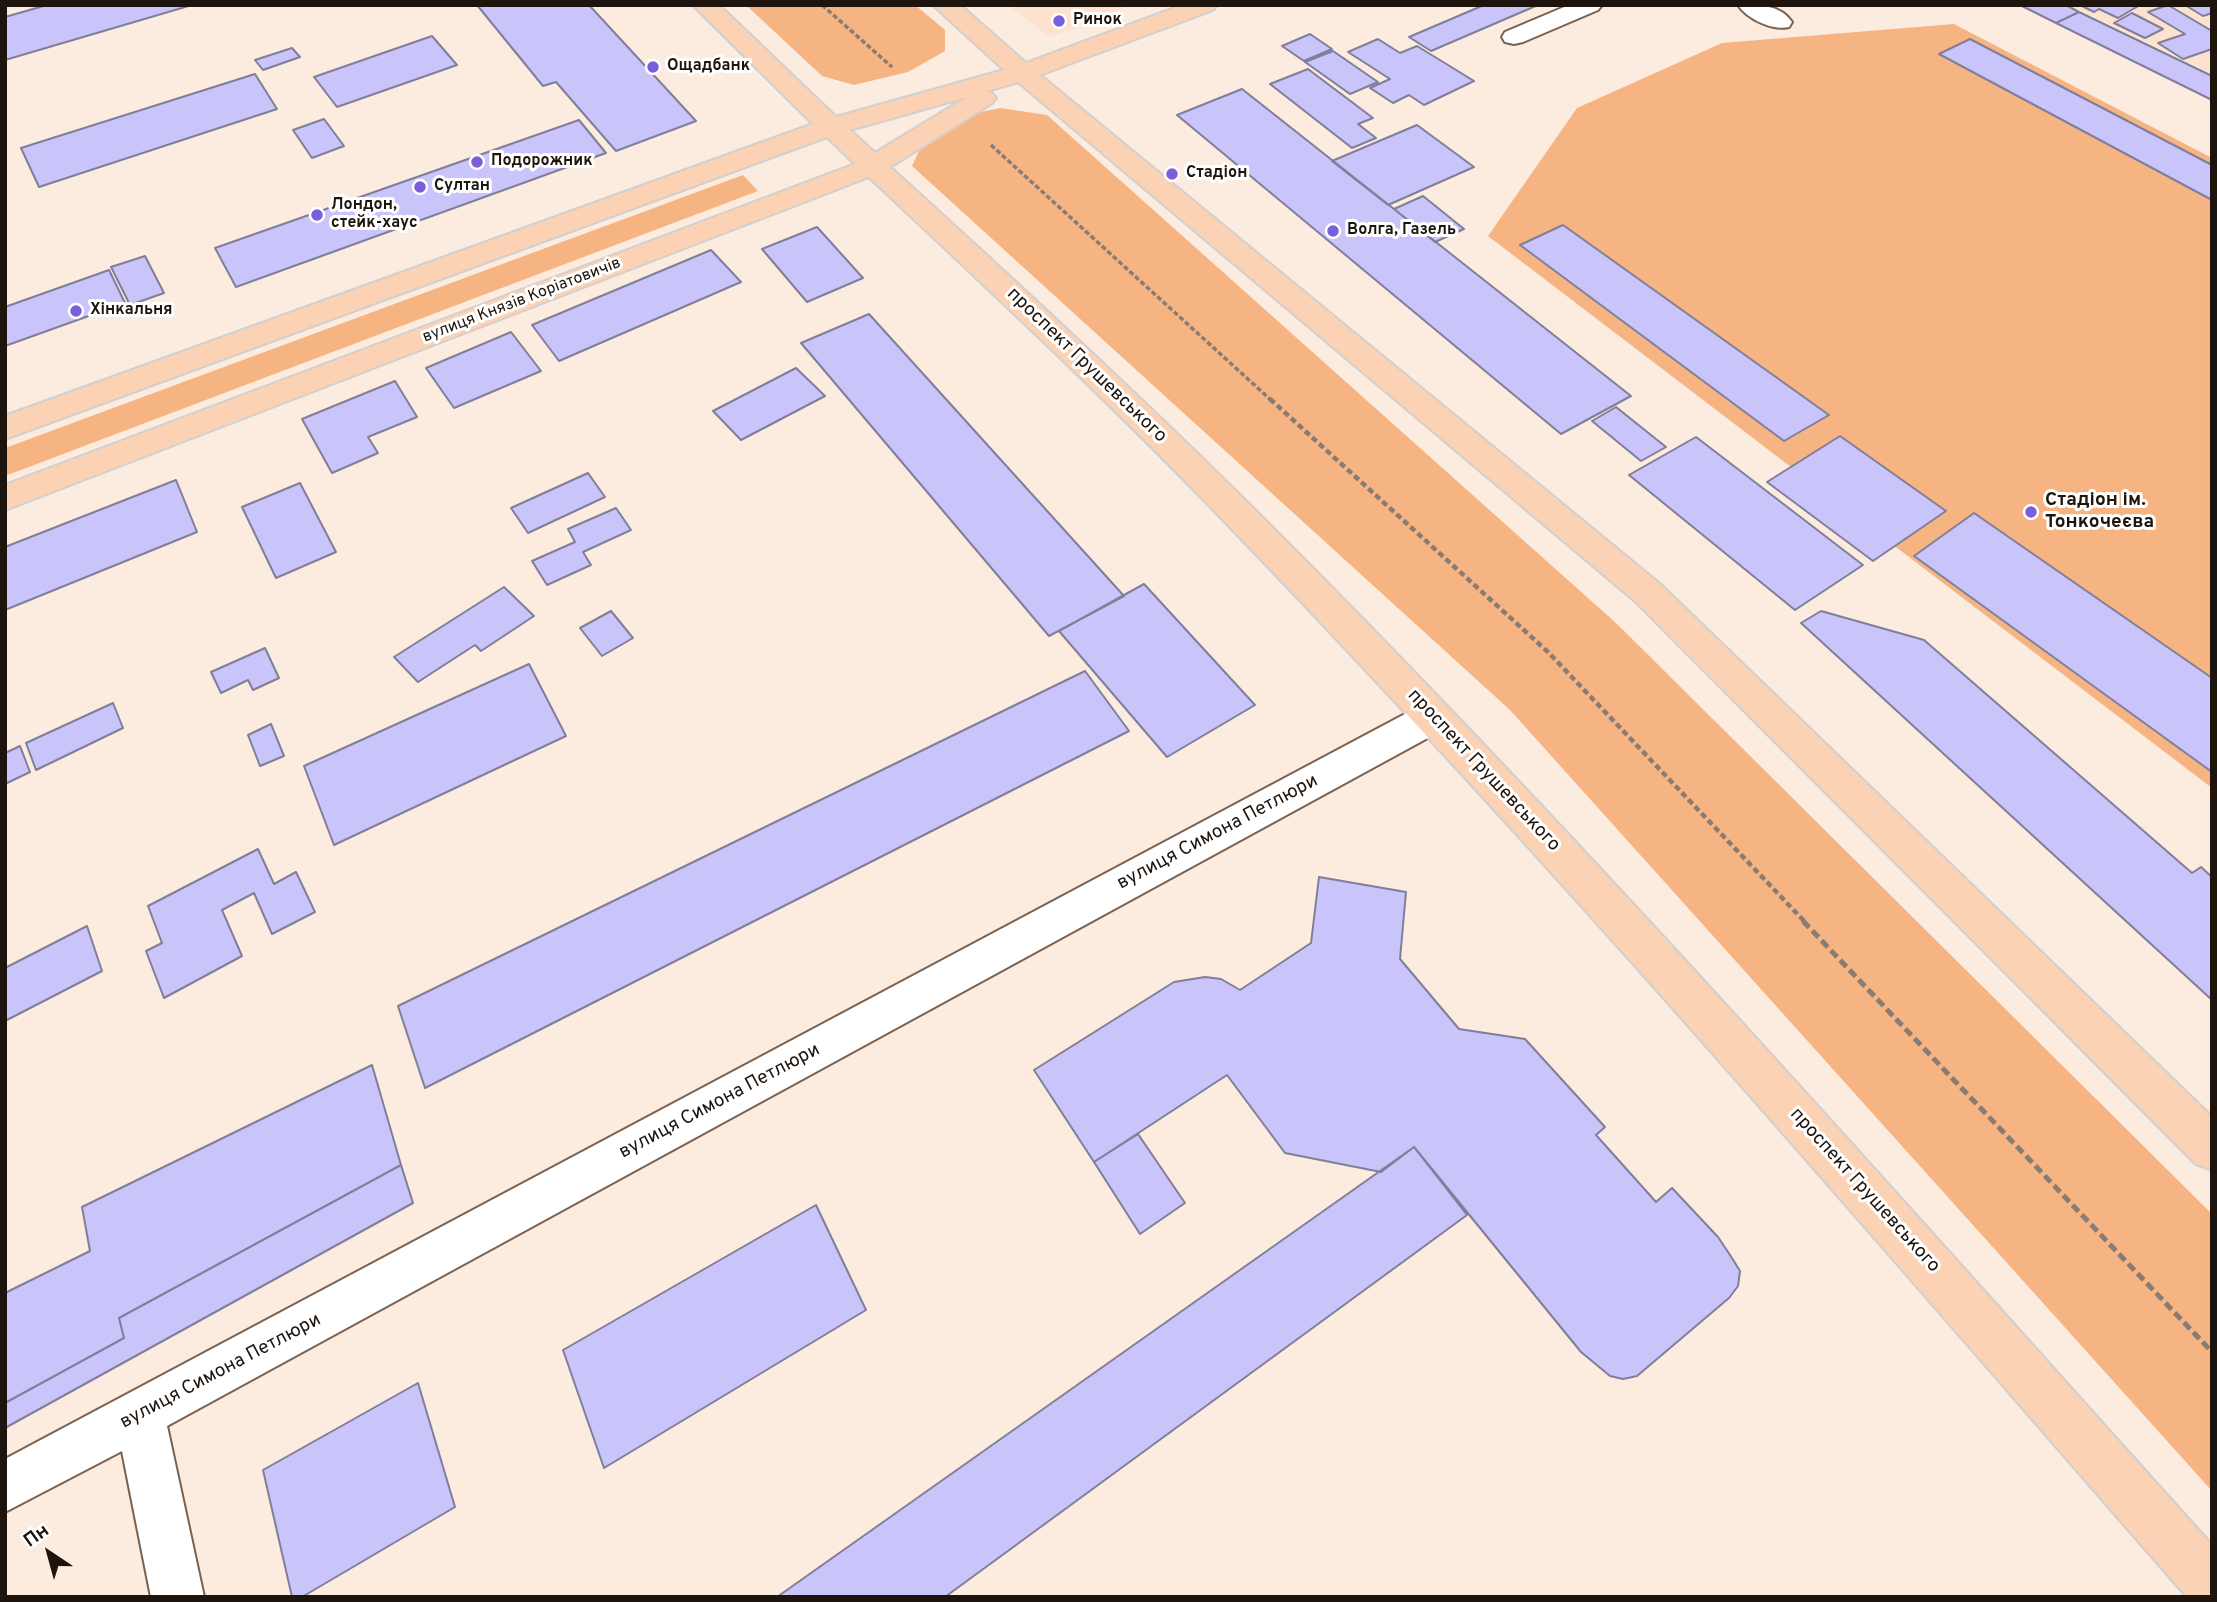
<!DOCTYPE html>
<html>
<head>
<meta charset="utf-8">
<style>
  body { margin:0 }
  #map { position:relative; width:2217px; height:1602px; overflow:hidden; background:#fcebdf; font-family:Overpass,sans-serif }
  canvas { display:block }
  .frame { position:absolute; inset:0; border:7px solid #1d140d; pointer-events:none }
  .north { position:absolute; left:14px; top:1518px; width:70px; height:70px; -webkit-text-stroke:5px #fff; paint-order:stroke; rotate:324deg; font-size:19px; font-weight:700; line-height:28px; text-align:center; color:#1d140d }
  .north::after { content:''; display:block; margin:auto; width:24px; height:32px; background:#1d140d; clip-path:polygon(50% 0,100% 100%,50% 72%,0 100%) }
</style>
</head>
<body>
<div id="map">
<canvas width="2217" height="1602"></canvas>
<div class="frame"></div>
<div class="north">Пн</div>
</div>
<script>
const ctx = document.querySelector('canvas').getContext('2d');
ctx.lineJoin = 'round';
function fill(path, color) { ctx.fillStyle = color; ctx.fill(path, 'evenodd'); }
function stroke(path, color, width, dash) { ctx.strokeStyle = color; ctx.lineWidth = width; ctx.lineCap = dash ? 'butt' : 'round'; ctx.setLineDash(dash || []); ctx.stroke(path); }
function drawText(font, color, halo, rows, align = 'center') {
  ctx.font = font + ' Overpass,sans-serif'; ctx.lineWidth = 6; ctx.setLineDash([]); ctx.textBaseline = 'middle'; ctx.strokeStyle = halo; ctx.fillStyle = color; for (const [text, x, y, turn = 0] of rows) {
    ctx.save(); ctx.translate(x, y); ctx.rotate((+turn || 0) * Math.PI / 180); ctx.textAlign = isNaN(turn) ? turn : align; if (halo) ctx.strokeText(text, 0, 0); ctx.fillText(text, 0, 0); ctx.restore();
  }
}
fill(new Path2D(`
  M1007,5h125l-82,32z
  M2070,5h142v69z`), '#fde2cf');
fill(new Path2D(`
  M746,5h169l30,25v21l-37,21 -54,13 -32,-9z
  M1954,24l258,134v630l-724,-552 89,-128 145,-65z
  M1000,108l47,7 569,508 596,591v277l-702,-781 -598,-544 12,-26 30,-22z
  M743,175l15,16 -753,285v-28z`), '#f6b483');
const building = new Path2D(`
  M47,5h145l-187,55v-43z
  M477,5h112l107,116 -80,30 -60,-69 -13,4z
  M1484,5h54l-107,46 -22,-14z
  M2020,5h46l13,7 -23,11z
  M2080,5h60l-22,13 -19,-9 -5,3z
  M2168,5l44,26v18l-29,10 -25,-16 27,-9 -37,-22z
  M2185,5h27v8l-9,3z
  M2079,12l133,64v24l-156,-77z
  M2132,13l31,16 -18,9 -31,-15z
  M1310,34l22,15 -28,12 -22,-15z
  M432,36l25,29 -120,42 -23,-30z
  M1378,39l22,14 17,-7 57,35 -50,24 -15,-10 -16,8 -23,-15 20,-9 -42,-27z
  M1970,39l242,126v35l-273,-146z
  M292,48l8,9 -37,13 -8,-10z
  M1333,51l45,31 -28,12 -45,-32z
  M1308,69l65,49 -15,6 18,14 -24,10 -82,-64z
  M255,74l22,35 -238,78 -18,-39z
  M1242,89l152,120 237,187 -70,38 -384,-319z
  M324,119l20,27 -32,12 -19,-28z
  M579,120l27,33 -370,134 -21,-39z
  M1417,125l57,42 -86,38 -56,-44z
  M1423,196l41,33 -29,13 -41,-33z
  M1563,225l266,190 -45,26 -264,-196z
  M817,227l46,51 -56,24 -45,-53z
  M711,250l30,32 -182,79 -27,-36z
  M145,256l19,37 -34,12 -19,-38z
  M109,270l16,33 -120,43v-39z
  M869,314l255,282 -75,40 -248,-293z
  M511,332l30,39 -87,37 -28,-40z
  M796,368l29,28 -84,44 -28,-29z
  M395,381l22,36 -49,20 10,16 -46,20 -30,-54z
  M1616,407l50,40 -25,14 -49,-40z
  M1840,436l106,75 -73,50 -106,-79z
  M1696,437l167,128 -68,45 -166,-135z
  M588,473l17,24 -77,36 -17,-25z
  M176,480l21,52 -192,78v-63z
  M300,483l36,69 -60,26 -34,-71z
  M616,508l15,22 -48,22 8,13 -44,20 -15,-24 43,-19 -7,-13z
  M1974,513l238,165v94l-298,-216z
  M1144,584l111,121 -88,52 -108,-126z
  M504,587l30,29 -53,35 -6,-6 -57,37 -24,-25z
  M611,611l22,27 -31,18 -22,-28z
  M1821,611l103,29 268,233 9,-6 11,10v123l-411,-377z
  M265,648l14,30 -26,12 -5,-10 -27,13 -10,-21z
  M529,664l37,72 -232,109 -30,-79z
  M1085,671l44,60 -704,357 -27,-82z
  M113,703l10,25 -87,42 -10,-27z
  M271,724l13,32 -24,10 -12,-31z
  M20,746l10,26 -25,12v-31z
  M258,849l16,35 22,-12 19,40 -43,22 -18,-41 -32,17 20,46 -78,42 -18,-47 16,-8 -14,-37z
  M1319,877l87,15 -6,67 59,70 66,10 80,88 -9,8 60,67 16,-14 46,49 14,21 8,13 -2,15 -9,12 -92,78 -14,3 -13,-3 -29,-24 -167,-205 -33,25 -96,-19 -58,-78 -133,87 -60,-92 140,-88 31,-5 16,2 19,11 71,-47z
  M87,926l15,45 -97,50v-53z
  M372,1065l29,100 -282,153 5,20 -119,65v-110l85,-42 -8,-44z
  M1138,1134l47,69 -45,31 -46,-72z
  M1414,1147l53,68 -522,382h-168z
  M401,1165l12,38 -408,225v-25l119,-65 -5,-20z
  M816,1205l50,105 -262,158 -41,-118z
  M418,1383l37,124 -153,90h-10l-29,-127z`);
fill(building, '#c9c4fa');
stroke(building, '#807e98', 2);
const minor = new Path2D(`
  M1569,5h33l-4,5 -75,32 -9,2 -9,-2 -3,-5 3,-5z
  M1738,5c20,0 42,-1 54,17l-3,5c-16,4 -42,-8 -51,-22z
  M1433,702l13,4 5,11 -5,11 -1279,698 37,171h-53l-29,-146 -117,61v-53l1415,-753z`);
const major = new Path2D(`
  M693,5h26l117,112 168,-47 -71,-65h27l66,58 156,-58h35l-4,5 -173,65 620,509 552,533v53l-16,-6 -560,-562 -618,-520 -31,9 5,2 4,5 -4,5 -102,64c121,110 241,220 357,335 336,334 648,691 965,1043v52h-25c-316,-362 -627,-728 -961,-1074 -115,-120 -236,-232 -357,-346l-864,333v-25l850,-321 -28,-27 -822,302v-23l808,-292zM967,97l-92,56 -25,-23z`);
stroke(minor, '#7a6251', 4);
stroke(major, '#d2d0cf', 4);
stroke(new Path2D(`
  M822,5l70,62
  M991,145l281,256`), '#897c73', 3.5, [5, 2.5]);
stroke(new Path2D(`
  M1270,399l278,253 257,270`), '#897c73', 4.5, [6, 3.5]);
stroke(new Path2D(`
  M1803,921l409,431`), '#897c73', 5, [9, 4.5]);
fill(minor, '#fff');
fill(major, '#fbd2b3');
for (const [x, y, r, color] of [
  [1059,21,7,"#7960da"],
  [653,67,7,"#7960da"],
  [477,162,7,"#7960da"],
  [1172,174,7,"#7960da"],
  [420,187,7,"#7960da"],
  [317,215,7,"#7960da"],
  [1333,231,7,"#7960da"],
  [76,311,7,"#7960da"],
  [2031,512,7,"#7960da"]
]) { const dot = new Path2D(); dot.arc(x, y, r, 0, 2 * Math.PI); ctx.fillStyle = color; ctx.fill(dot); stroke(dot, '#fff', 2.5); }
drawText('bold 16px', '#1d140d', '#fff', [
  ["Ринок",1073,21],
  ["Ощадбанк",667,67],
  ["Подорожник",491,162],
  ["Стадіон",1186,174],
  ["Султан",434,187],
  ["Лондон,",331,206],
  ["стейк-хаус",331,224],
  ["Волга, Газель",1347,231],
  ["Хінкальня",90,311]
], 'left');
drawText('16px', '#1d140d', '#fff', [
  ["вулиця Князів Коріатовичів",522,301,-21]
]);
drawText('19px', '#1d140d', '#fff', [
  ["проспект Грушевського",1086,366,44],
  ["проспект Грушевського",1483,771,47],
  ["вулиця Симона Петлюри",1218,833,-28],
  ["вулиця Симона Петлюри",720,1102,-28],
  ["проспект Грушевського",1864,1191,48],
  ["вулиця Симона Петлюри",221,1372,-28]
]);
drawText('bold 19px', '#1d140d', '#fff', [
  ["Стадіон ім.",2045,501],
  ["Тонкочеєва",2045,523]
], 'left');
</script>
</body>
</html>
